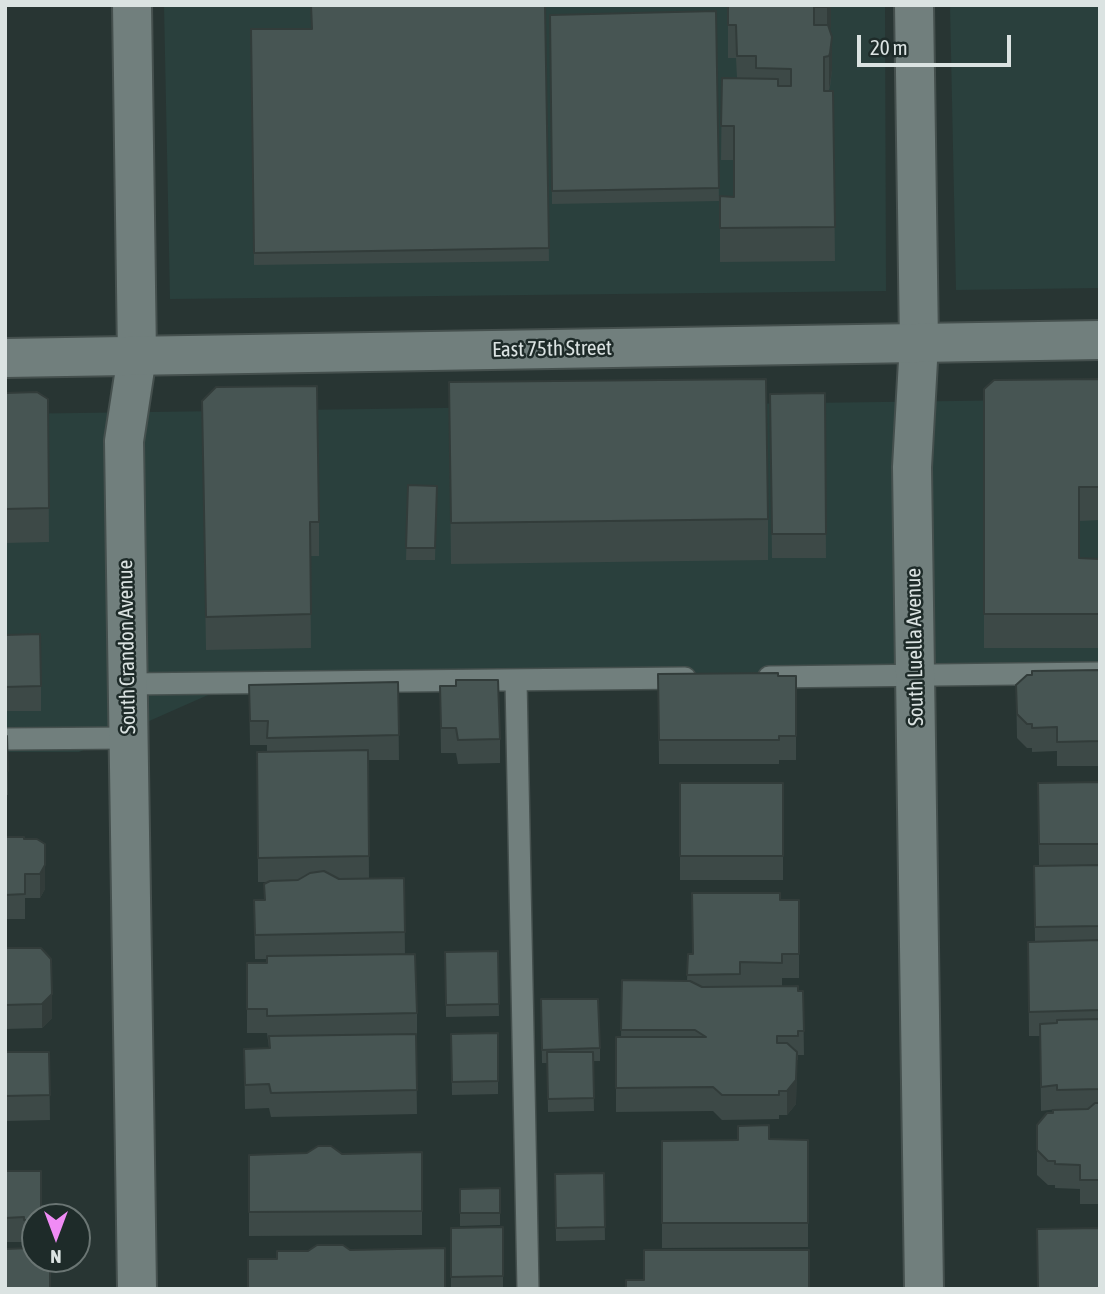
<!DOCTYPE html>
<html>
<head>
<meta charset="utf-8">
<style>
  body { margin:0 }
  #map { position:relative; width:1105px; height:1294px; overflow:hidden; background:#283533; font-family:"Asap Condensed",sans-serif }
  canvas { display:block }
  .frame { position:absolute; inset:0; border:7px solid #dbe3e2; pointer-events:none }
  .north { position:absolute; left:21px; top:1203px; width:70px; height:70px; box-sizing:border-box; background:#1e2b29; border:2px solid #6a7573; border-radius:50%; rotate:180deg; font-size:19px; font-weight:700; line-height:28px; text-align:center; color:#dbe3e2 }
  .north::after { content:''; display:block; margin:auto; width:24px; height:32px; background:#f08bf5; clip-path:polygon(50% 0,100% 100%,50% 72%,0 100%) }
  .scale { position:absolute; left:857px; top:35px; width:154px; height:32px; box-sizing:border-box; border:4px solid #dbe3e2; border-top:0; padding-left:9px; font-size:21px; line-height:24px; white-space:nowrap; color:#dbe3e2; -webkit-text-stroke:5px #1e2b29; paint-order:stroke }
</style>
</head>
<body>
<div id="map">
<canvas width="1105" height="1294"></canvas>
<div class="frame"></div>
<div class="north">N</div>
<div class="scale">20 m</div>
</div>
<script>
const ctx = document.querySelector('canvas').getContext('2d');
ctx.lineJoin = 'round';
function fill(path, color) { ctx.fillStyle = color; ctx.fill(path, 'evenodd'); }
function stroke(path, color, width, dash) { ctx.strokeStyle = color; ctx.lineWidth = width; ctx.lineCap = dash ? 'butt' : 'round'; ctx.setLineDash(dash || []); ctx.stroke(path); }
function drawText(font, color, halo, rows, align = 'center') {
  ctx.font = font + ' "Asap Condensed",sans-serif'; ctx.lineWidth = 5; ctx.setLineDash([]); ctx.textBaseline = 'middle'; ctx.strokeStyle = halo; ctx.fillStyle = color; for (const [text, x, y, turn = 0] of rows) {
    ctx.save(); ctx.translate(x, y); ctx.rotate((+turn || 0) * Math.PI / 180); ctx.textAlign = isNaN(turn) ? turn : align; if (halo) ctx.strokeText(text, 0, 0); ctx.fillText(text, 0, 0); ctx.restore();
  }
}
fill(new Path2D(`
  M164,5h721l1,286 -716,8z
  M950,5h150v283l-144,2z
  M1100,399v276l-892,20 -129,57h-74v-338z`), '#2a403d');
const service = new Path2D(`
  M769,677l331,-4
  M516,680l12,609
  M128,684l557,-6
  M5,739l123,-1`);
const minor = new Path2D(`
  M132,5l5,351 -13,85 13,848
  M914,5l5,338 -7,124 12,822`);
const secondary = new Path2D(`
  M5,358l1095,-18`);
stroke(service, '#45504e', 24);
stroke(minor, '#45504e', 42);
stroke(secondary, '#45504e', 42);
stroke(service, '#717f7d', 21);
stroke(minor, '#717f7d', 38);
stroke(secondary, '#717f7d', 38);
fill(new Path2D(`
  M545,5l4,256 -295,4 -3,-236h61z
  M728,5h103l-1,26 2,39 -2,17 -1,3 -3,1h7l2,170 -115,1v-66l14,1v-37h-13l1,-82h15l-1,-20h-8z
  M716,11l3,190 -167,3 -2,-189z
  M1100,379v141l-21,1v37l21,1v89h-116v-259z
  M449,382l319,137v41l-317,4z
  M5,393l43,6 1,143 -44,1z
  M825,393l1,165h-54l-2,-164z
  M202,401l117,121v34h-9l1,92 -105,2z
  M408,485l29,1 -2,74h-29z
  M5,635l36,51v25h-36z
  M1100,670v96h-43v-15l-25,1v-4h-5l-10,-10 -1,-53z
  M658,674l138,2v84h-17v4h-120z
  M398,682l1,78h-31l1,118h35l1,76 12,59v24h-1l1,77 -146,3 -2,-9 -24,1 -1,-60 25,-1 -2,-15h-20v-70h20v-4h-12l-1,-59h10v-16l3,-2h-9l-1,-130h10v-7h-17l-1,-60z
  M440,686l60,53v24l-42,1 -2,-11h-15z
  M5,736h2l1,59h-3z
  M1100,782v422h-20v-15l-25,-1v-3h-7l-11,-10v-50l16,-12 4,-4 -16,2 -1,-75h-11l-1,-94h7l-1,-76h5l-1,-83z
  M680,783h103v97h-103z
  M5,837l19,2h13l8,50 -5,9h-15v21h-20z
  M780,900h19v78h-17v8l16,5h5l1,64h-6v5h-1l-1,44 -9,11h-8v4l-57,1 -9,-9 -97,1v-75h5l1,-57 65,1 1,-27h4z
  M5,948l47,70 -10,10 -37,1z
  M498,951l1,65 -53,1 -1,-65z
  M541,999l59,49v13h-7l1,50 -46,1 -1,-49h-5z
  M498,1033v61l-46,1 -1,-61z
  M5,1052h44l1,68 -45,1z
  M769,1139l39,1v107l-146,1v-107z
  M422,1152v83l-173,1v-81z
  M5,1171l30,46v27h-11v-2h-19z
  M604,1173l1,67 -49,1 -1,-67z
  M500,1188v37l-40,1v-37z
  M503,1227v62h-52v-61z`), '#3d4947');
fill(new Path2D(`
  M827,5h4v22l-4,13z
  M832,37v33l-3,20v-34z
  M45,865v24l-5,9v-24z
  M52,994v24l-10,10v-24z
  M797,1052l-1,52 -9,11v-24z`), '#323c3a');
const building = new Path2D(`
  M311,5h234l4,243 -295,5 -3,-224h61z
  M728,5h99v2h-13v18h14l4,12 -2,16 -1,3 -5,1v34h9l2,136 -115,1v-32l14,1v-71h-13l1,-48 56,1v7h13v-17l-35,-1v-12h-19l-1,-31h-8z
  M716,11l3,177 -167,3 -2,-176z
  M766,379l2,140 -317,4 -2,-141z
  M1100,379v108h-21v71l21,1v55h-116v-225l10,-9z
  M317,386l2,136h-9l1,92 -105,3 -4,-216 14,-14z
  M37,392l11,7 1,109 -44,1v-116z
  M825,393l1,141h-54l-2,-140z
  M408,485l29,1 -2,62h-29z
  M40,634l1,52 -36,1v-52z
  M1100,670v71l-43,1v-15l-25,1v-4h-5l-10,-10 -1,-29 11,-10h5v-4z
  M778,673v3h18v60h-17v4h-120l-1,-66z
  M456,680h42l2,59 -42,1 -2,-12h-15l-1,-42h16z
  M398,682l1,53 -132,3 1,-17h-18l-1,-36z
  M5,736h2l1,35h-3z
  M368,750l1,106 -111,2 -1,-106z
  M1100,782v62h-61l-1,-61z
  M680,783h103v73h-103z
  M5,837h19v2h13l8,5v21l-5,9h-15v20l-20,1z
  M1100,865v61l-65,1 -1,-61z
  M324,871l15,8 65,-1 1,54 -150,3 -1,-35h11l-1,-16 6,-3 28,-1 12,-7z
  M692,893h88v7h19v54h-17v9l-42,-1v12l-53,1 1,-21h5z
  M1100,940v70l-71,2 -1,-70z
  M5,948h36l10,11 1,35 -10,10 -37,1z
  M498,951l1,53 -53,1 -1,-53z
  M415,954l2,59 -150,3v-7h-20v-46h20v-7z
  M622,980l68,1 12,6 96,-1v5h5l1,40h-6v5h-21v7h10l10,9 -1,28 -9,11h-8v4h-57l-9,-8 -97,1v-51h90l-11,-7h-74z
  M541,999h57l2,49 -58,2z
  M1100,1019v70l-43,1v-5l-16,2 -1,-63 17,-1v-3z
  M498,1033v48l-46,1 -1,-48z
  M416,1034l1,56 -146,3 -2,-9 -24,1 -1,-36 26,-1 -1,-12z
  M5,1052h44l1,43 -45,1z
  M547,1052h46l1,46 -46,1z
  M1095,1103h5v77h-20v-15l-25,-1v-3h-7l-11,-11v-25l10,-12h6v-3l35,-1z
  M769,1125v14l39,1v83h-146v-82l76,-1v-14z
  M318,1146h13l11,8 80,-2v59l-173,1v-57l58,-2z
  M5,1171h36v46h-6v3h-11v-3l-19,1z
  M604,1173l1,54 -49,1 -1,-54z
  M500,1188v25h-40v-24z
  M503,1227v49l-52,1v-49z
  M1100,1228v61h-62l-1,-60z
  M317,1245h26l7,5 95,-2v41h-197v-30h29v-8h31z
  M30,1248l-1,9 6,-1v3h8l7,7v23h-45v-40z
  M644,1250h165v39h-183v-9h18z`);
fill(building, '#475553');
stroke(building, '#323c3a', 2);
drawText('21px', '#dbe3e2', '#1e2b29', [
  ["East 75th Street",552,349,-1],
  ["South Crandon Avenue",127,647,-91],
  ["South Luella Avenue",915,647,-91]
]);
</script>
</body>
</html>
